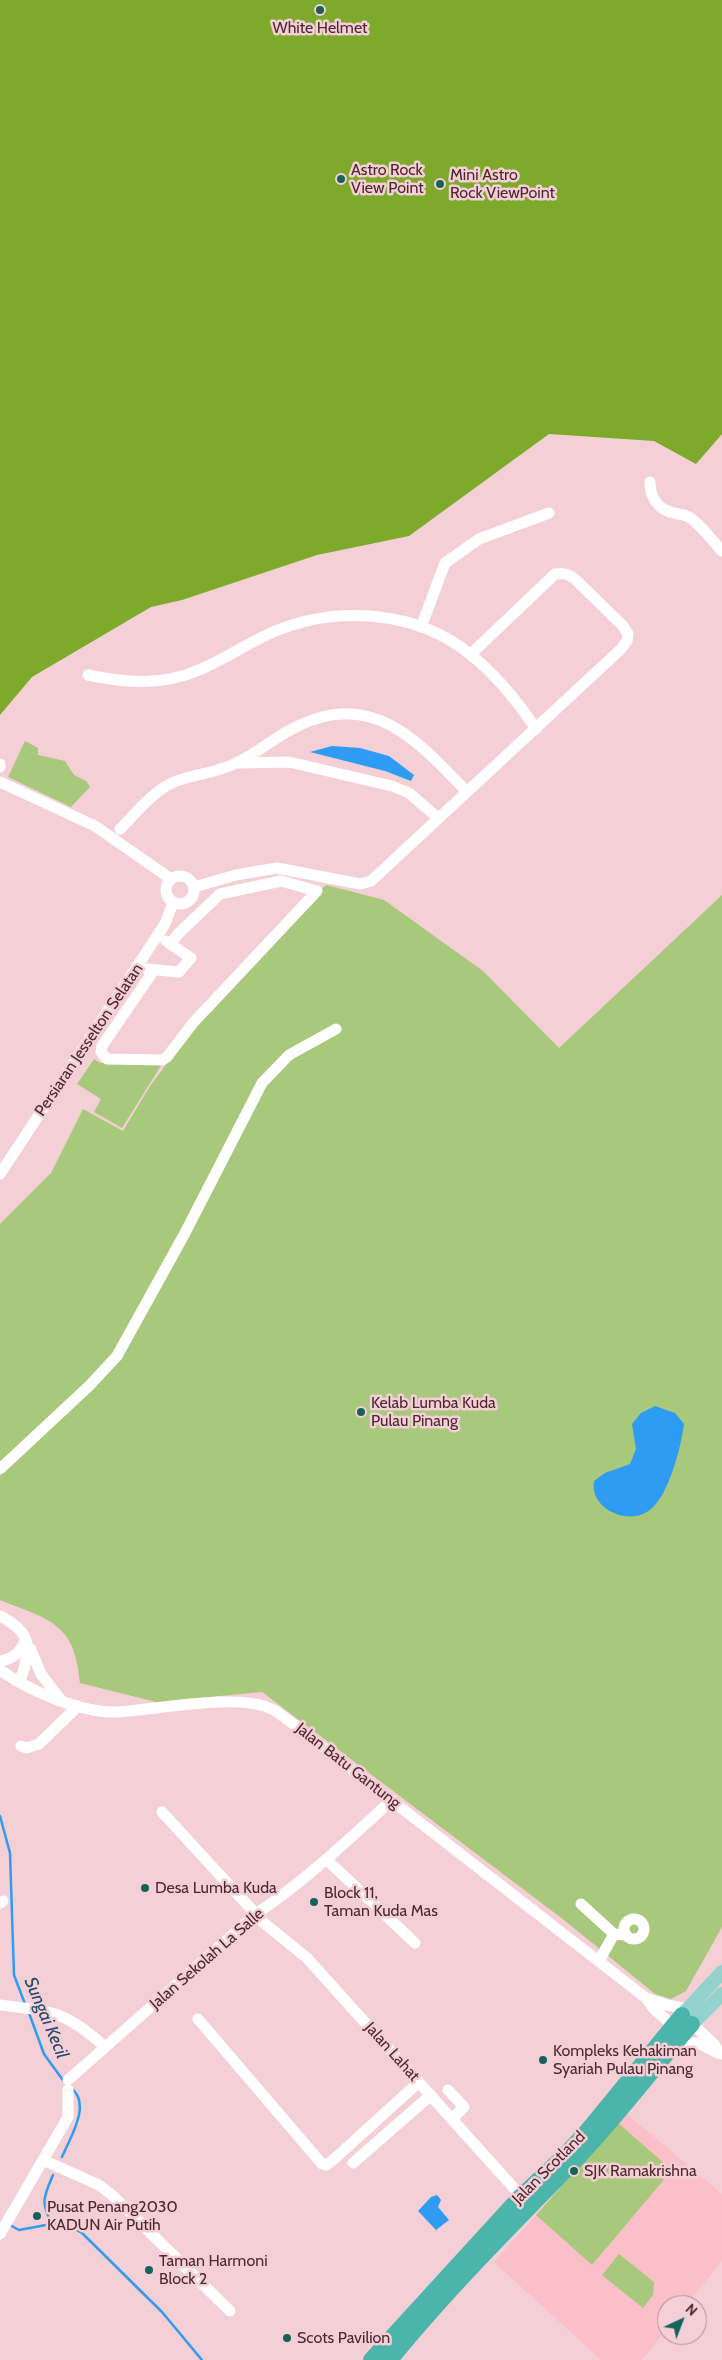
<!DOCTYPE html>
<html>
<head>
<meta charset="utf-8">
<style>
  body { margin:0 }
  #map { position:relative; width:722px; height:2360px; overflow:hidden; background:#f4cfd5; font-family:Cabin,sans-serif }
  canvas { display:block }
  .north { position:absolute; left:657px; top:2295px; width:50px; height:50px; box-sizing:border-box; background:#f4cfd5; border:1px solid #b18d93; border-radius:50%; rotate:43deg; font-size:14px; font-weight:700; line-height:20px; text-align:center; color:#4c2930 }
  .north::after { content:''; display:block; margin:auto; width:18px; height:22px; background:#15625d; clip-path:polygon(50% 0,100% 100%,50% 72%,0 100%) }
</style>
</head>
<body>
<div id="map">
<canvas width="722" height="2360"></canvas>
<div class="north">N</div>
</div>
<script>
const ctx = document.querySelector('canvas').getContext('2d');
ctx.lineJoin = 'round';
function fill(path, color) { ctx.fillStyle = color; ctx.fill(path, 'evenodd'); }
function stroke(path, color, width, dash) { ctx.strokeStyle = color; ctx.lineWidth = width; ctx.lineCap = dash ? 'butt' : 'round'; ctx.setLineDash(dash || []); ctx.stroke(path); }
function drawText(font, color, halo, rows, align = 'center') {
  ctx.font = font + ' Cabin,sans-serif'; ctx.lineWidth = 5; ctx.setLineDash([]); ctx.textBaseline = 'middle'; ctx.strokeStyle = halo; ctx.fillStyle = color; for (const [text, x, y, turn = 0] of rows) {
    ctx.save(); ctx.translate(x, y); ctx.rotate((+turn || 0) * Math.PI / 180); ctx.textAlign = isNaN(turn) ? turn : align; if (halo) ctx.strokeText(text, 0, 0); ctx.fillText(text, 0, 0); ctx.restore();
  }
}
fill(new Path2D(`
  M627,2114l95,80v67l-36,44h-19v24l-25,31h-41l-107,-98z`), '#fbbfc9');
fill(new Path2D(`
  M25,741l13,7v7l27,6 9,14 12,6 4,6 -19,20 -63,-30z
  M326,885l58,15 99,71 76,77 163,-153v1032l-36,64 -15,8 -16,-5 -91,-74 -302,-228 -106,10 -76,-19c-5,-61 -31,-63 -80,-83v-376l51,-51 32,-64 40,22 27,-45 47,-63z
  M94,1059l6,4 62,1 -40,64 -28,-16 7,-13 -24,-15z
  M618,2123l54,47 -80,95 -56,-50z
  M619,2254l35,28 -1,13 -10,13 -41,-33z`), '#a8c87c');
fill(new Path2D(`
  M0,0h722v434l-26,30 -42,-23 -105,-7 -140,102 -92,19 -135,45 -31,7 -119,70 -32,38z`), '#7daa2a');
fill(new Path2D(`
  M332,746l28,2 29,8 25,19 -3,6 -26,-10 -75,-19z
  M655,1406l20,7 9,11c-3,23 -15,70 -33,85 -20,18 -62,1 -57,-28l11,-8 25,-9 6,-15 -4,-25 9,-11z
  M437,2195l4,5 -3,7 11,13 -13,10 -18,-19 13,-14z`), '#2d9cf2');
stroke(new Path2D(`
  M0,1816l10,37 4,122 11,29
  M29,2013l15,41 21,29
  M62,2157c8,-19 30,-53 9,-69
  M52,2224c-12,-22 -8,-28 1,-49
  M10,2225l9,5 43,-8 20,11 80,79 40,48`), '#2d9cf2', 2.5);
stroke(new Path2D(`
  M650,482c0,15 8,28 24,31 7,2 12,1 18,6 11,9 20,21 30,32
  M421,627l24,-64 34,-24 70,-26
  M88,675c37,8 75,11 111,-5 26,-11 49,-27 74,-38 63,-27 144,-22 198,23 25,20 47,47 65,74
  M237,763l52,-1 103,24 17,7 29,25
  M0,764v3
  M0,782l95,44 76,53
  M120,829c16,-16 33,-38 54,-47 20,-8 43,-9 62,-19 22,-10 40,-27 62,-37 75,-37 121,16 169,66
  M166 890a14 14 0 1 1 28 0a14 14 0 1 1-28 0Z
  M194,887l42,-12 41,-7 83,16 11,-3 250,-232 6,-8 1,-7 -5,-8 -45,-44c-7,-7 -13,-10 -23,-8l-84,80
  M147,969l32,3 12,-14 -25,-17
  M154,970l-52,76 -1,6 6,7 55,1 5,-3 26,-34 124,-132 -36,-10 -61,13 -41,39 -9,11
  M0,1174l165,-250 8,-21
  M0,1469l89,-83 28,-30 68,-123 77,-150 27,-28 47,-26
  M0,1616c34,17 31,34 20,65
  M30,1648l11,26 20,26
  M0,1661c14,-2 20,-9 26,-21
  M0,1670c30,21 80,43 117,42 40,-2 119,-19 152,-4 7,2 13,8 19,12l358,278 8,11 24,21
  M21,1746l5,2 13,-4 39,-38
  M162,1812l102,111 43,35 214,238
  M326,1859l89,84
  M0,1903l3,-2
  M581,1904l33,30 12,1
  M624 1929a10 10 0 1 1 20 0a10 10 0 1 1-20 0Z
  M599,1961l15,-27
  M646,1998l21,7 21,4
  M0,2005c51,6 66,6 105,42
  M198,2019l124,145 4,1 7,-5 86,-78
  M687,2019l27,25 6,10
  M675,2044l23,-1 20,10
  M68,2080l188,-166c49,-33 92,-74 136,-114
  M448,2090l16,17 -12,12
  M43,2160l56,25 13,10 118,116
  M353,2163l78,-68
  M0,2234l68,-117v-27`), '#fff', 11);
stroke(new Path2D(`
  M682,2015l40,-43
  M692,2024l30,-30`), '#93d2cd', 14);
stroke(new Path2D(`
  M371,2360l150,-164 45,-42 21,-23 95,-116
  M390,2360c56,-69 119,-132 181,-195 43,-44 80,-94 121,-141`), '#4bb4ab', 16);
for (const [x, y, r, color] of [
  [320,10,5,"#15625d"],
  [341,179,5,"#15625d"],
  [440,184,5,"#15625d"],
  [361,1412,5,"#15625d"],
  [145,1888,5,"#15625d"],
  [314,1902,5,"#15625d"],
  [543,2060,5,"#15625d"],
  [574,2171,5,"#15625d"],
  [37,2216,5,"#15625d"],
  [149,2270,5,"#15625d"],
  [287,2338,5,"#15625d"]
]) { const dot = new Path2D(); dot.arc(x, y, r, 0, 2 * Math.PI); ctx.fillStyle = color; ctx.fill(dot); stroke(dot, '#f4cfd5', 2); }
drawText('16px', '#4c2930', '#f4cfd5', [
  ["White Helmet",320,28,"center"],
  ["Astro Rock",351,170],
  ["View Point",351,188],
  ["Mini Astro",450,175],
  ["Rock ViewPoint",450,193],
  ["Kelab Lumba Kuda",371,1403],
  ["Pulau Pinang",371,1421],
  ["Desa Lumba Kuda",155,1888],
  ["Block 11,",324,1893],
  ["Taman Kuda Mas",324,1911],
  ["Kompleks Kehakiman",553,2051],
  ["Syariah Pulau Pinang",553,2069],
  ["SJK Ramakrishna",584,2171],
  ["Pusat Penang2030",47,2207],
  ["KADUN Air Putih",47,2225],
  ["Taman Harmoni",159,2261],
  ["Block 2",159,2279],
  ["Scots Pavilion",297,2338]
], 'left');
drawText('16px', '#4c2930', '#f4cfd5', [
  ["Persiaran Jesselton Selatan",89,1040,-56],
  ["Jalan Batu Gantung",348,1766,38],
  ["Jalan Sekolah La Salle",207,1959,-41],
  ["Jalan Lahat",392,2052,48],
  ["Jalan Scotland",549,2168,-45]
]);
drawText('italic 18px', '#20496c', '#f4cfd5', [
  ["Sungai Kecil",46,2018,67]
]);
</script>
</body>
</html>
